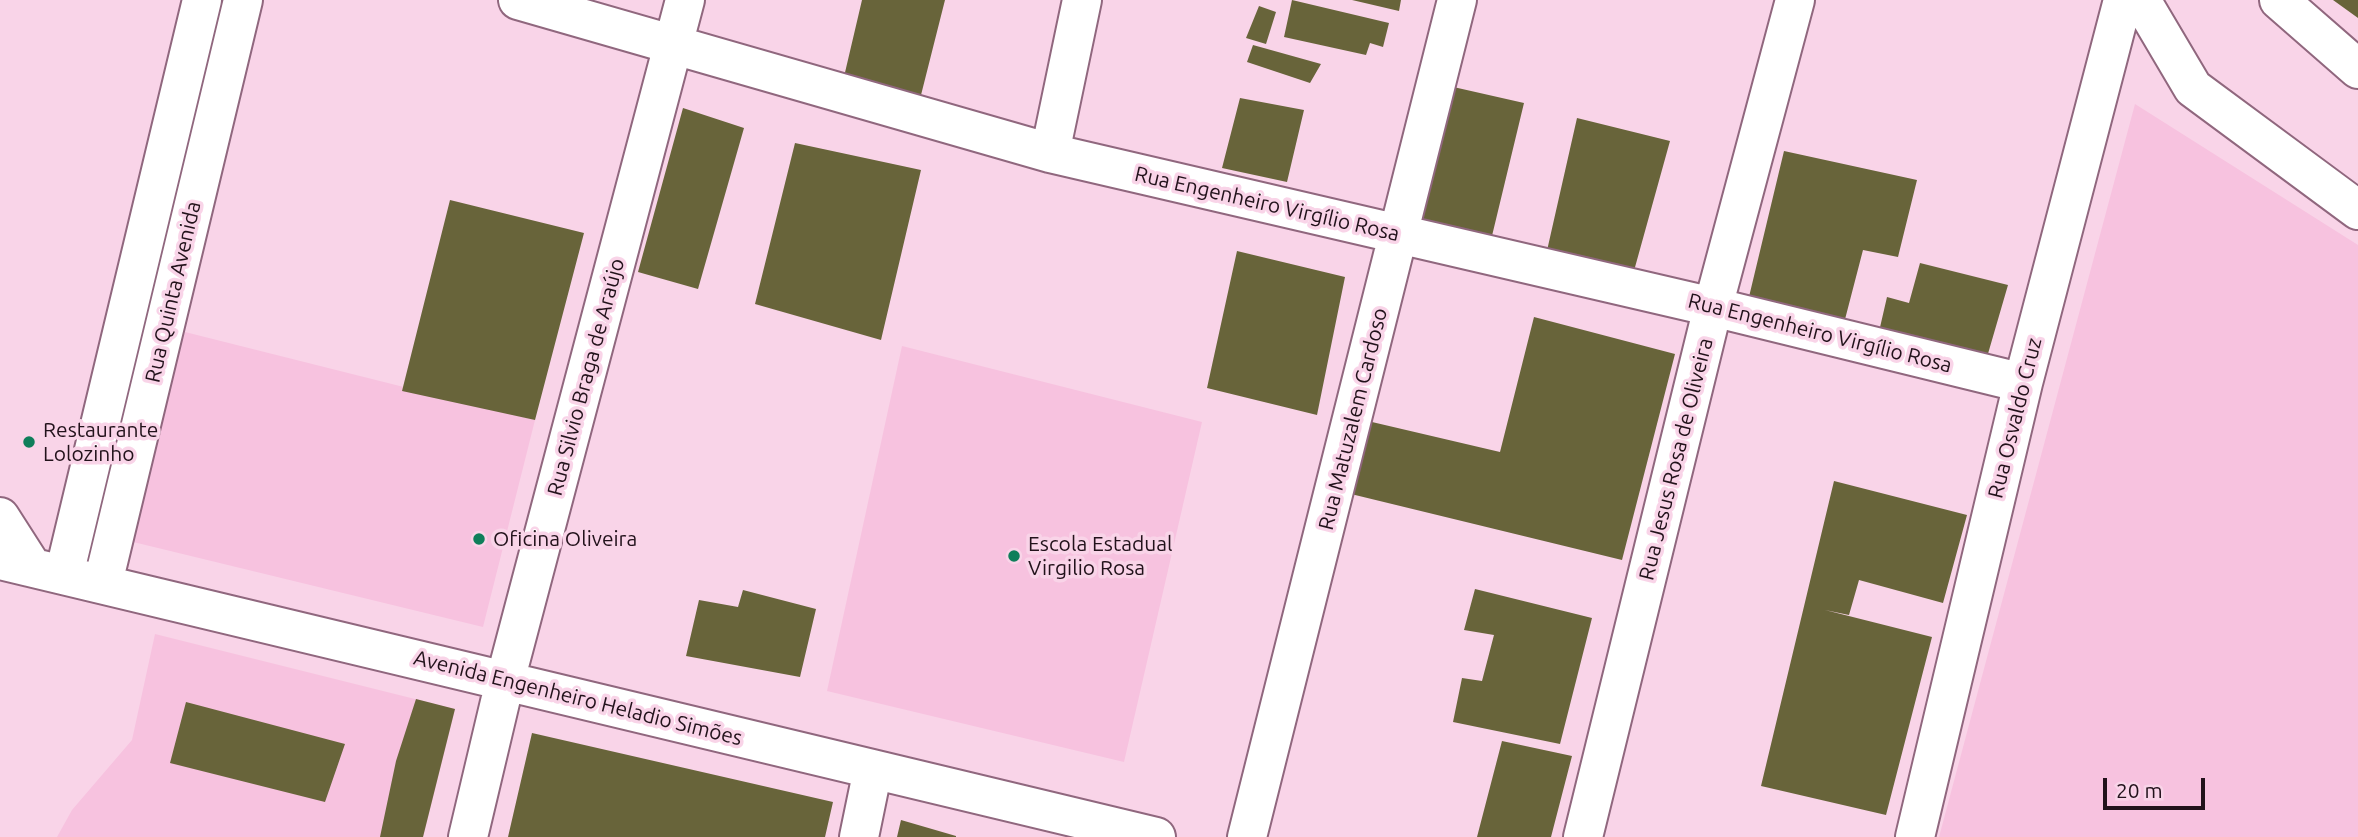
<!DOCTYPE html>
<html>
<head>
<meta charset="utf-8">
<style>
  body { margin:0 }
  #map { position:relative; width:2358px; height:837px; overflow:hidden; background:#f9d4e8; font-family:Ubuntu,sans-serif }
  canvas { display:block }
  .scale { position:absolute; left:2103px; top:778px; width:102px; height:32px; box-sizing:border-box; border:4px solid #22121b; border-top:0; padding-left:9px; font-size:21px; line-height:24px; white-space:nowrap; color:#22121b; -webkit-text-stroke:5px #f9d4e8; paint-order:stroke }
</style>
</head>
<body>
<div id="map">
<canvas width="2358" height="837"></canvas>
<div class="scale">20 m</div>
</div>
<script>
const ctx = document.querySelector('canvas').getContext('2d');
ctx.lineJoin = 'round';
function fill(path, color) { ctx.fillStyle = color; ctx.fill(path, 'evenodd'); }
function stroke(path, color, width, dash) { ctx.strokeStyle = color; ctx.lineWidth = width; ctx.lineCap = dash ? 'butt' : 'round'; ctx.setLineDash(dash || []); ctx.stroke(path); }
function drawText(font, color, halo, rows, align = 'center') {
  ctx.font = font + ' Ubuntu,sans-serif'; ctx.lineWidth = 7; ctx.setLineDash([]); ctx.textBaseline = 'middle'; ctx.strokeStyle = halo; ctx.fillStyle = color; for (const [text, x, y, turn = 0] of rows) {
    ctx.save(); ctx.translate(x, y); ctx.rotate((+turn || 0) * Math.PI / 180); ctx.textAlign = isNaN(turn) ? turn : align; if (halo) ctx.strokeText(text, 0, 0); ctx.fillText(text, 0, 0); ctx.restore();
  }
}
fill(new Path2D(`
  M2135,104l223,141v592h-419z
  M185,332l350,88 -52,207 -358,-87z
  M902,346l300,76 -78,340 -297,-71z
  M155,634l300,75 -32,128h-366l15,-27 60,-70z`), '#f7c2df');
fill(new Path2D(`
  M862,0h83l-25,99 -77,-18z
  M1292,0l97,23 -6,24 -13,-4 -4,12 -82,-18z
  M1352,0h49l-2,11z
  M2333,0h25v18z
  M1259,6l17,6 -10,32 -20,-6z
  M1253,45l68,19 -11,19 -63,-21z
  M1449,86l75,17 -33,137 -73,-21z
  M1240,98l64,12 -17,72 -65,-14z
  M683,108l61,20 -46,161 -60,-17z
  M1577,118l93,23 -38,137 -86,-23z
  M795,143l126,27 -40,170 -126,-36z
  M1784,151l133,29 -19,77 -35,-7 -20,77 -95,-26z
  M450,200l134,33 -49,187 -133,-29z
  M1237,251l108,26 -28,138 -110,-27z
  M1920,263l88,22 -23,79 -107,-28 9,-39 22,6z
  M1534,317l141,37 -53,206 -271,-66 21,-72 128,30z
  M1834,481l133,34 -24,88 -84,-23 -10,35 -24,-5 107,27 -46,178 -125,-29z
  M1475,589l117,29 -32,126 -107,-22 9,-44 20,3 12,-46 -30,-5z
  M743,590l73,19 -16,68 -114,-21 13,-56 39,7z
  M416,699l39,10 -32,128h-43l16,-76z
  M186,702l159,42 -20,58 -155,-39z
  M532,733l301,69 -8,35h-317z
  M1502,741l70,15 -21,81h-74z
  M901,820l55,16v1h-59z`), '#68643a');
const minor = new Path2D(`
  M518,0l532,153 663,154 310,76
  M2141,0l52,88 165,122
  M2279,0l79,69
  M1050,153l32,-153
  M0,517l32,50
  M0,560l1156,277
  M64,575l138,-575
  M103,583l140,-583
  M468,837l37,-156 180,-681
  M859,837l14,-68
  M1247,837l210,-837
  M1583,837l130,-530 82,-307
  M1915,837l108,-454 100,-383`);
stroke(minor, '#90677e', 42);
stroke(minor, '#fff', 38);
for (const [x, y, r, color] of [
  [29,442,7,"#0f7e5a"],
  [479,539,7,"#0f7e5a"],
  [1014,556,7,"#0f7e5a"]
]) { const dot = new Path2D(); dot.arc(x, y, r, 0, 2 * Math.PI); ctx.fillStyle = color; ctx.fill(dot); stroke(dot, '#f9d4e8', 2.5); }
drawText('21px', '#22121b', '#f9d4e8', [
  ["Rua Engenheiro Virgílio Rosa",1267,204,13],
  ["Rua Quinta Avenida",173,292,-77],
  ["Rua Engenheiro Virgílio Rosa",1820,333,14],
  ["Rua Silvio Braga de Araújo",586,377,-75],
  ["Rua Osvaldo Cruz",2015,418,-76],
  ["Rua Matuzalem Cardoso",1353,419,-76],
  ["Rua Jesus Rosa de Oliveira",1676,459,-76],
  ["Avenida Engenheiro Heladio Simões",578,698,14]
]);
drawText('21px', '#22121b', '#f9d4e8', [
  ["Restaurante",43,430],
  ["Lolozinho",43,454],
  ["Oficina Oliveira",493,539],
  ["Escola Estadual",1028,544],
  ["Virgilio Rosa",1028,568]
], 'left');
</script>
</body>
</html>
